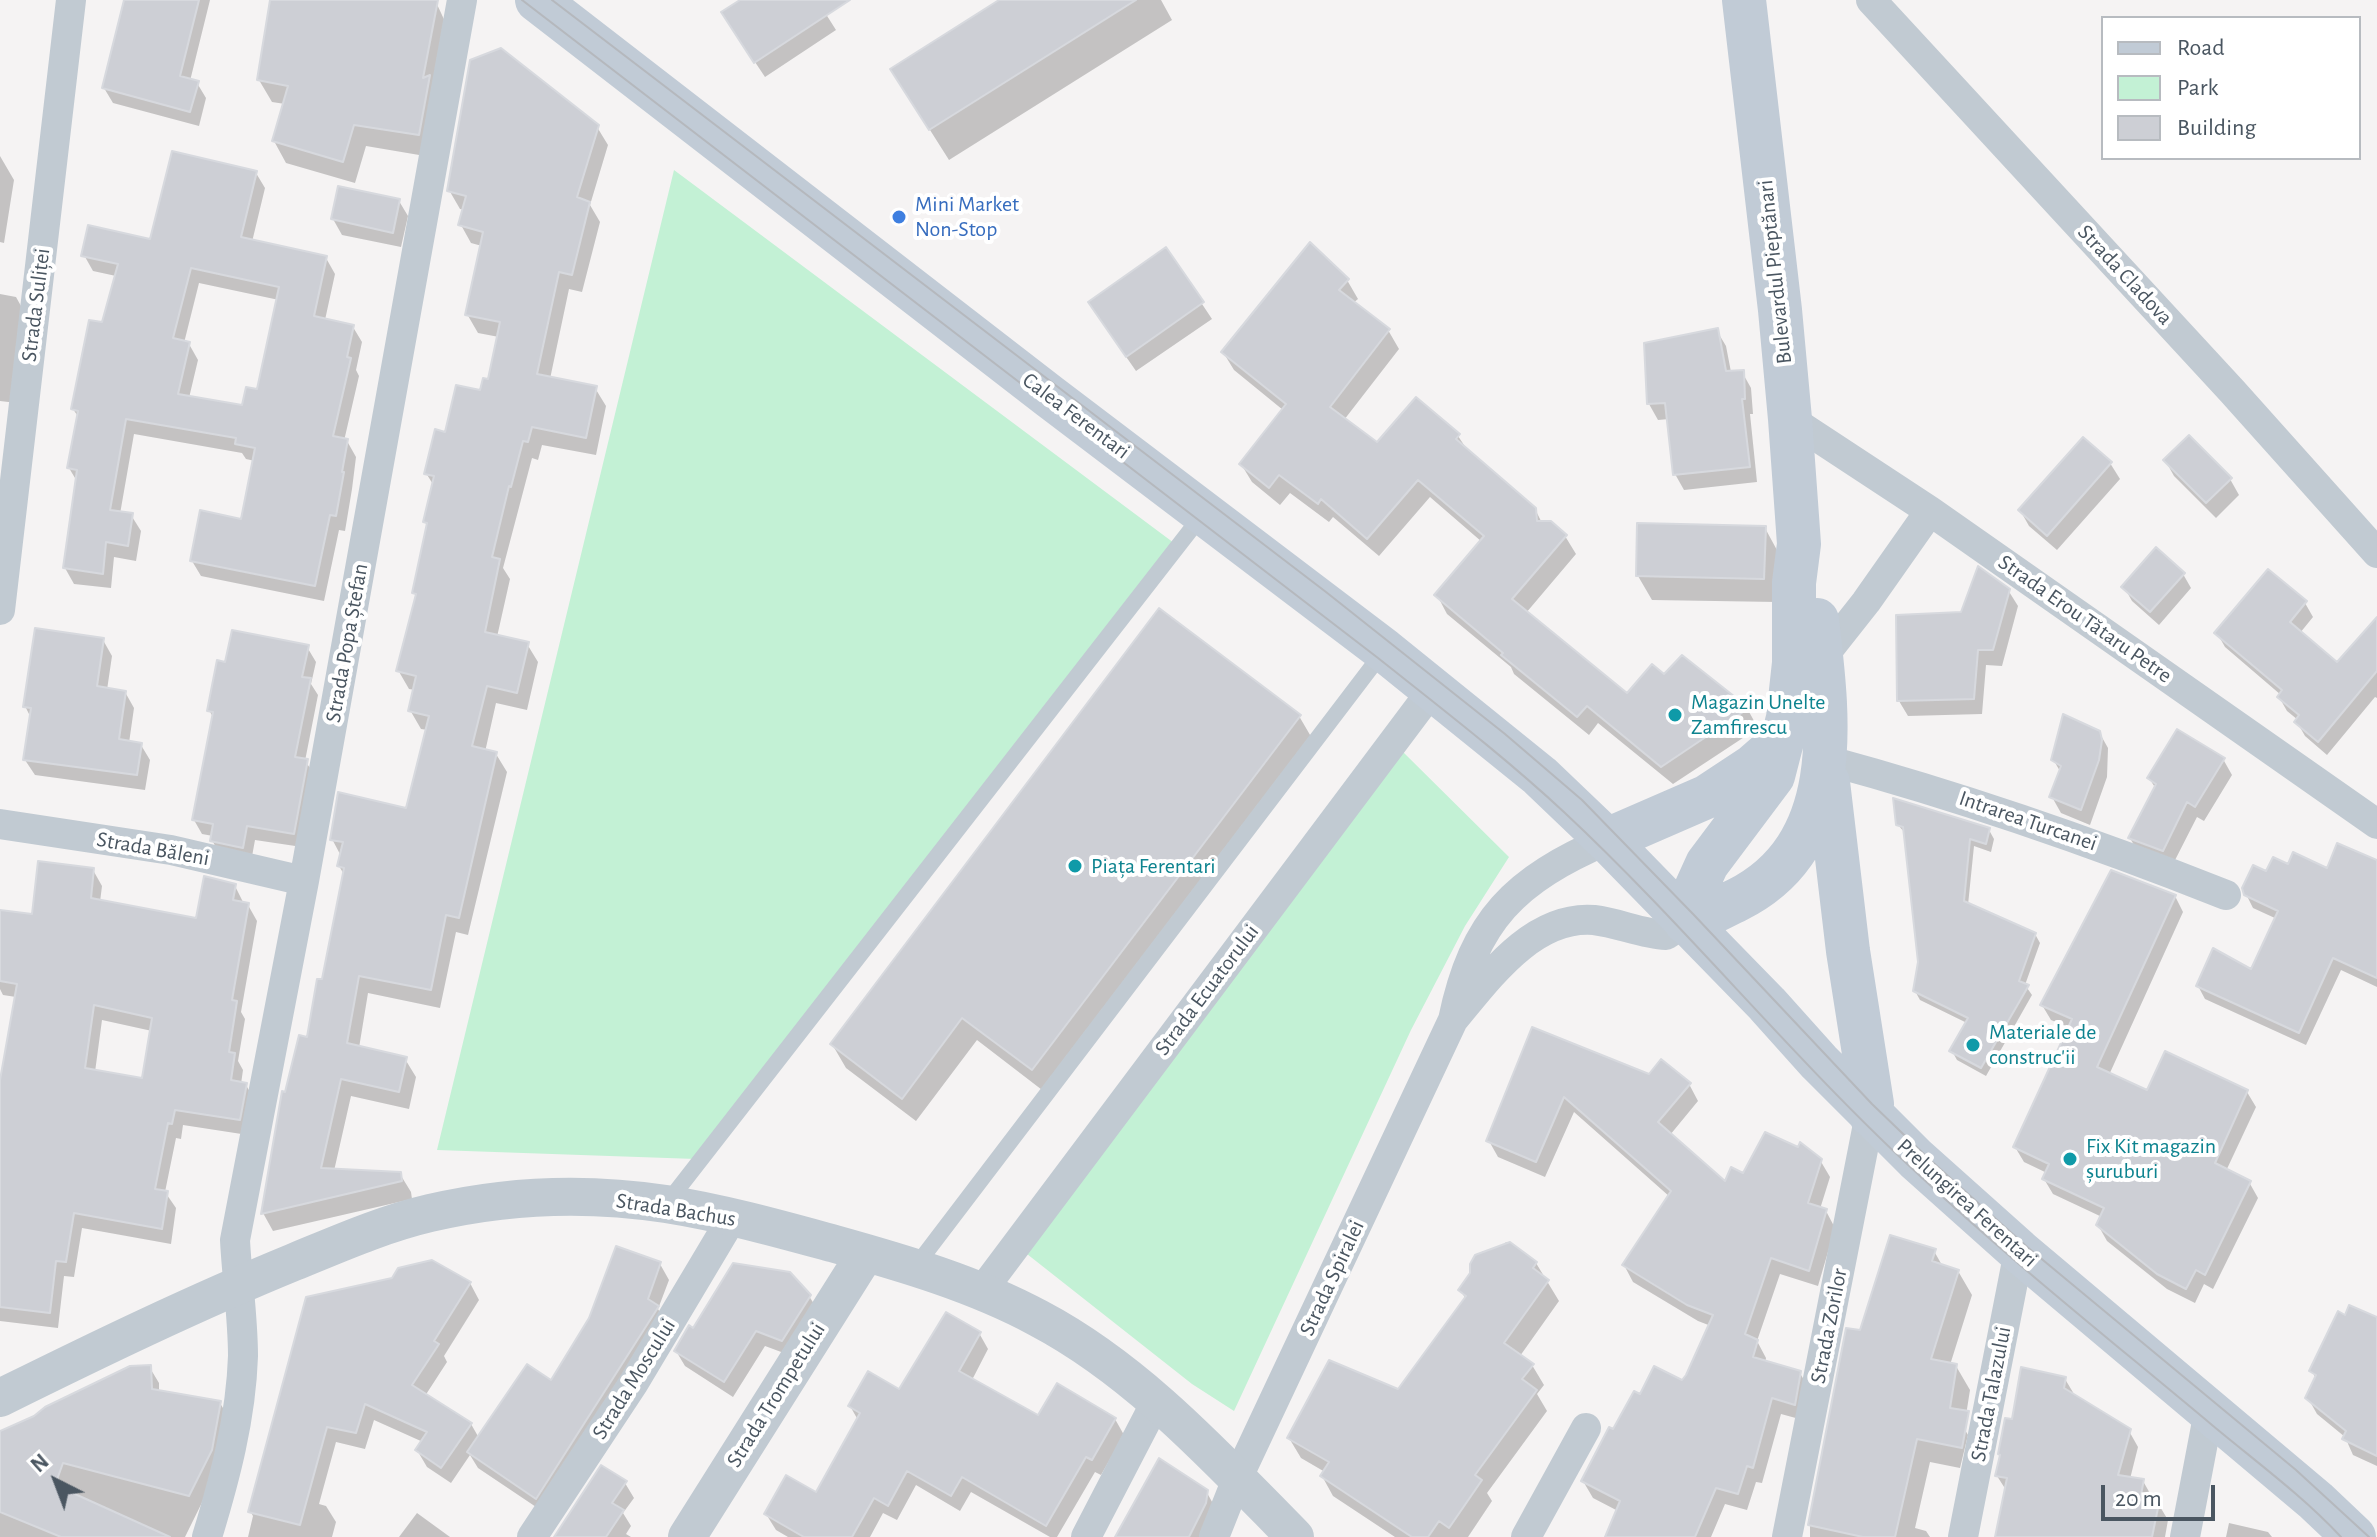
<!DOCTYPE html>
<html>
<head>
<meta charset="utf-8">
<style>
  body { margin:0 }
  #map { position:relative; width:2377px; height:1537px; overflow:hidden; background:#f5f3f3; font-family:"Alegreya Sans",sans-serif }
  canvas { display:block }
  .legend { position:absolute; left:2101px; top:16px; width:260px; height:144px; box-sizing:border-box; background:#fff; border:2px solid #b7bbc0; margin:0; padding:10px 14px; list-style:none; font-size:24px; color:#4a5661 }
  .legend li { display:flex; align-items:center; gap:16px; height:40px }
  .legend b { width:40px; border:2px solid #b7bbc0 }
  .north { position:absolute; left:16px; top:1441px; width:80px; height:80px; -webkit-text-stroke:6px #fff; paint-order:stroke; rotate:318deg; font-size:22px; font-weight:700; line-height:32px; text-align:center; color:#4a5661 }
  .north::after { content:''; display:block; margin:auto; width:28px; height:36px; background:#4a5661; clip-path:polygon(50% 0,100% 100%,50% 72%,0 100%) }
  .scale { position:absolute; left:2101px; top:1485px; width:114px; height:36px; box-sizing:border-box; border:4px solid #4a5661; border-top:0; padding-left:10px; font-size:24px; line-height:28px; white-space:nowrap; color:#4a5661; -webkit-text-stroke:6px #fff; paint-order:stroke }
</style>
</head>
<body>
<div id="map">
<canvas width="2377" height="1537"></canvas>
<ul class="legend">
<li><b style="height:10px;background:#c1cbd6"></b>Road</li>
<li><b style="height:22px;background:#c3f1d5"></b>Park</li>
<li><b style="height:22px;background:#cdcfd5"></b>Building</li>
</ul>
<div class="north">N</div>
<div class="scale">20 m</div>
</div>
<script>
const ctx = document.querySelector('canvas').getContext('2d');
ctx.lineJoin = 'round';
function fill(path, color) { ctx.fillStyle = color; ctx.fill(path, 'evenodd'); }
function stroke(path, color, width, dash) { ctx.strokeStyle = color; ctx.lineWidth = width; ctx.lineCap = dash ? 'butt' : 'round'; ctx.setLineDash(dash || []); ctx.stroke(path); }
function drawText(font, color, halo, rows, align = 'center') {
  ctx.font = font + ' "Alegreya Sans",sans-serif'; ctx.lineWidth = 8; ctx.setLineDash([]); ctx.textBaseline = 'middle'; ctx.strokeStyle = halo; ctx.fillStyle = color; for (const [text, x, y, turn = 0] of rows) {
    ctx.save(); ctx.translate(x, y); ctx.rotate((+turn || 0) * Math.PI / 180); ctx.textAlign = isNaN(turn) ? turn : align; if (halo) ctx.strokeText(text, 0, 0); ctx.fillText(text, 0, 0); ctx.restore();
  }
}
fill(new Path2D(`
  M674,170l500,373 -478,616 -259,-9z
  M1403,752l106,105 -44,69 -54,104 -177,381 -42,-27 -165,-130z`), '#c3f1d5');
fill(new Path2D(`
  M138,0h72l-20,81 7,2 9,15 -7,28 -86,-23 -9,-15z
  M272,0h163l13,28 -17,129 -65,-11 -11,37 -69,-20 -12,-22 11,-37 -13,-2 -13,-22z
  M744,0h73l19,30 -71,47 -32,-48z
  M1003,0h158l11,20 -223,140 -38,-60z
  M597,127l11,18 -18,60 10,17 -18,70 -13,-3 -19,90 45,9 11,18 -10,49 -54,-10 -4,15 -6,-2 -29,110 7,11 -13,58 30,7 11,18 -11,48 -31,-7 -11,49 11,2 11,18 -39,163 -12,-3 -16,76 -72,-15 -9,55 46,11 11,18 -7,32 -58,-13 -17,75 66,3 11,18 1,7 -139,32 -10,-18 24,-119 21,-54 15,-58 22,-106 -6,-10 2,-10 -9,-17 76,-29 20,-80 -7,-1 -11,-19 5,-20 -6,-1 -11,-19 19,-72 -3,-5 14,-65 -3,-6 9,-36 -8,-13 21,-39 43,-53 9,-44 -21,-4 -11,-19 15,-68 -11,-3 -10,-18 4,-15 -5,-1 -11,-19z
  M0,156l14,24 -10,63 -4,-1z
  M256,173l9,15 -13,54 74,16 9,16 -10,46 28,7 9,15 -6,28 3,6 -15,65h3l9,16 -4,32 -7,42 -6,-1 -15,71 -123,-25 -9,-15 51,-40 12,-60 -9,-2 -4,-6 -108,-19 -14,80 11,1 10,16 -5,30 -22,-4 -3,31 -37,-4 -9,-16 13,-85 -9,-15 10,-50 -6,-9 30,-84 13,-49 -23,-5 -9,-16 67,-14zM199,283l80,17 -20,92 -15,15 -55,-9 9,-38 -9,-16 -5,-1z
  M399,201l9,15 -7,31 -59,-12 -9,-16z
  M1166,250l46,69 -76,52 -37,-53z
  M1347,280l11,19 -5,4 35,27 11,19 -55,71 34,25 80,-9 10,15 67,58 7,14 23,13 11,18 -50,59 102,83 37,-20 17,-18 66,52 10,18 -85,56 -75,-61 -9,12 -75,-61 -3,-7 -64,-53 -10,-19 45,-53 -52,-45 -51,59 -46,-39 -4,5 -39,-29 -10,12 -28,-23 -11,-18 42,-54 -49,-40 -11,-18z
  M0,294l16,3 10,18 -9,88 -17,-2z
  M1717,331l9,15 5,26h11l9,16 2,26h-3l7,68 -73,8 -9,-16 -6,-55 -11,1 -9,-16z
  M2165,460l65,19 9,16 -23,23 -42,-42z
  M2110,463l10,16 -63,71 -28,-24 -9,-16z
  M1765,528l13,24 -1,50 -125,-2 -14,-24z
  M2183,574l8,14 -32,37 -27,-24 -8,-14z
  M2008,590l10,16 -16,60 -16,-1 -4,49 -74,2 -9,-15 64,-87z
  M2305,603l8,14 -13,16 37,32 40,-33v66l-2,-1 -48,58 -22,-19 -8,-14 1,-2 -11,-9 -8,-14 2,-2 -56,-48 -8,-14z
  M103,640l9,16 -5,34 18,2 9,16 -5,35 12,2 9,15 -5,30 -110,-15 -10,-15 6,-42 -6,-12z
  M307,647l9,15 -5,22 7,11 -13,66 10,14 -13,72 -47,-7 -4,22 -31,-7 -8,-15 1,-4 -11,-2 -8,-14 20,-101 -5,-9 17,-46z
  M1299,716l14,24 -267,353 -69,-53 -61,81 -70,-53 -14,-24z
  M2099,732l9,16 -1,29 -17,48 -29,-12 -9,-16 9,-24 -8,-14z
  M2223,759l9,16 -28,46 -7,-4 -25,49 -33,-12 -9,-16 26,-49 -7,-11z
  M1898,825l91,5 5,9 -3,13 -17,-6 -6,59 67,29 5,9 -15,42 7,10 -46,81 -29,-16 -5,-9 15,-28 -47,-23 -5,-9 5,-29 -14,-128z
  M2289,866l88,13v108l-36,-17 -35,75 -101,-46 -7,-13 54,-14 25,-53 -24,-11 -7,-14 21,-20z
  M93,870l9,16 -2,16 98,19 37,-35 9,18 4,1 9,16 -16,91 4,7 -7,42 5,9 -2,14 5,1 9,16 -7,34 -65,-10 -2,14 -5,-1 -11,54 11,16 -5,36 -89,-16 -8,49 -10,-1 -6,52 -58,-7v-233l16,-91 -13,-2 -3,-6v-56l33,-17zM102,1020l50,11 -8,49 -49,-8z
  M2175,896l8,16 -74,163 39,18 99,-1 9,15 -30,64 23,11 9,16 -45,91 -9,-5 -9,19 -28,-14 -60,-48 -9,-16 4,-8 -49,-23 -9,-15 3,-6 -23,-11 -9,-15 55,-119 -19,-8 -9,-15z
  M1533,1030l116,46 40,8 9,17 -28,34 55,49 19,-8 76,-16 10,17 -10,32 6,2 9,17 -17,58 -38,-12 -23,67 9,17 -1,5 35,10 9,16 -6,31 -22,-6 -19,69 -6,-1 -9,28 -22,-6 -14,33h-104l11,-26 -25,-13 -10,-17 31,-49 27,-36 41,-14 5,-6 24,-50 -13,-5 -65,-39 -9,-17 46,-68 -96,-85 -29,65 -47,-20 -9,-16z
  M1506,1242l30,21 23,38 -39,55 12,9 12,20 -7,9 10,17 -60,82 5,8 -24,36h-73l-62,-41 -11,-20 3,-4 -24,-14 -12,-20 110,-47 67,-92 -6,-9 12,-16 1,-14 10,-9 13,4z
  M1934,1251l9,16 15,4 14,24 -22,70 6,1 14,24 -6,38 4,7 -8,33 -30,-6 -15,66 11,3 4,6h-120v-12l52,-192z
  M660,1264l9,16 -11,29 8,14 -121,190 -67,-45 -8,-13 -19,28 -24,-16 -10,-17 6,-8 -49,-22 -9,29 -29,-7 -17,62 7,2 10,16 -4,15h-84l5,-21 -3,-5 58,-212 162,-16 9,17 -35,56 3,6 -22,34 46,28 8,14 72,-56z
  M809,1296l10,16 -27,44 -27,-10 -32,51 -48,-31 -9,-15 18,-20z
  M2377,1322v144l-24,-11 -8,-18 -28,-23 -9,-16 8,-19 -4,-8z
  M979,1333l9,16 -16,31 66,38 77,1 9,16 -23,40 -6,-3 -38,65h-7l-79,-45 -11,19 -44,-26 -19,35 -14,-7 -13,24h-82l-12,-7 -10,-16 51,-19 41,-75 -8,-14 50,-14z
  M150,1368l9,15v9l61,11 9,15 -9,48 -35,71h-185v-104z
  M2065,1379l9,15 55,37 9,16 -8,32 13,2 9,16 -2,6 9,2 9,15 -3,17h-170l11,-47 -9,-14 17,-54z
  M625,1483l9,15 -11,15 8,13 -5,8 5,3h-67z
  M1206,1491l10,18 -9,28h-88z
  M417,1513l33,24h-51z
  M2229,1523l39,9 4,5h-46z`), '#0003');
const building = new Path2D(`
  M124,0h75l-19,76 19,5 -9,31 -88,-24z
  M270,0h168l-15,78 7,-3 -11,60 -65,-10 -11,37 -71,-21 16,-55 -31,-6z
  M740,0h110l-96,63 -33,-51z
  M999,0h137l-207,130 -39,-61z
  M501,48l98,77 -22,72 13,5 -18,73 -13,-3 -22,102 60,12 -11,52 -54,-11 -4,15 -5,-1 -12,46 -2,-1 -17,71 8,2 -15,73 44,10 -12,51 -30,-7 -15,60 25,6 -38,166 -13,-3 -15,75 -72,-14 -12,67 60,14 -8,35 -58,-13 -20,89 80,4 1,9 -141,33 21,-123 3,1 14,-57 8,2 10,-58h5l22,-111 -7,-2 6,-24 -13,-2 8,-48 68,16 23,-92 -21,-5 8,-35 -20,-5 20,-77 -4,-1 15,-70 -4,-1 11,-46 -10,-2 11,-45 10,3 11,-47 24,5 3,-12 5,1 12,-57 -35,-7 18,-83 -25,-7 8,-29 -19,-5 23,-131z
  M172,151l85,20 -16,66 86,19 -13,60 40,9 -7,32 4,1 -18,78 15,3 -6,33h2l-8,44 -6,-1 -15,71 -125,-25 10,-51 41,9 14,-71 -20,-4 1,-6 -110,-19 -16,91 23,3 -5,33 -22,-4 -3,32 -40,-6 14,-98 -10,-2 11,-57 -7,-2 18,-89 13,2 16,-58 -37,-8 7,-31 62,14zM191,268l88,19 -22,102 -11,-2 -4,18 -64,-11 12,-52 -17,-4z
  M338,186l62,13 -7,34 -62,-14z
  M1310,242l39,37 -10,11 51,39 -60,78 47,35 39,-45 44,37 -4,5 80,69 1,13h14l16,14 -55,64 115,94 25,-29 12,10 18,-19 67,53 -88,59 -74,-61 -10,11 -76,-62 2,-2 -69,-58 50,-59 -66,-56 -51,59 -46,-40 -3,5 -39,-29 -10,13 -30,-24 47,-60 -65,-52z
  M1166,247l38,55 -78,55 -38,-55z
  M1718,328l8,43 18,-1 1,29h-3l8,68 -77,8 -8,-72 -18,1 -3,-61z
  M2189,435l43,43 -26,25 -43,-43z
  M2083,437l29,25 -65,74 -29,-26z
  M1637,523l129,3 -2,53 -128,-3z
  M2156,547l29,26 -35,39 -29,-25z
  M1978,566l32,23 -17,61h-15l-4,49 -77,2 -1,-86 65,-3z
  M2268,569l39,32 -17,21 47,40 40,-45v54l-59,71 -24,-20 5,-7 -22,-18 5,-7 -68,-57z
  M1159,608l142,107 -269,355 -70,-52 -60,81 -72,-55z
  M35,628l69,10 -7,48 29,5 -7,48 23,4 -5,32 -114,-15 8,-52 -8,-1z
  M232,630l77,15 -7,32 9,1 -16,79 13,2 -14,75 -47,-8 -4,22 -33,-7 3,-17 -21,-4 21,-108 -6,-1 10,-51 8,2z
  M2063,714l37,17 2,9 -3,20 -18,50 -32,-13 12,-31 -10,-6z
  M2177,729l48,29 -30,49 -8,-5 -24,49 -35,-13 28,-54 -9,-6z
  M1893,798l97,30 -4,16 -16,-5 -6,62 72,32 -17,48 10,4 -48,83 -32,-17 19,-33 -55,-27 5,-29 -15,-135 -7,-2z
  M2337,843l40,17v118l-44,-20 -34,75 -103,-47 17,-38 38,21 27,-58 -34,-16 -2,-7 11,-23 13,6 7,-14 15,7 5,-12 34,16z
  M38,861l56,7 -3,30 105,20 8,-42 32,8 -3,16 16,3 -17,97 5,1 -8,51 6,1 -4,27 16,3 -7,37 -65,-10 -3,14 -4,-1 -13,66 13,2 -6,38 -88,-16 -8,49 -10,-1 -6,52 -50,-6v-227l17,-96 -17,-3v-71l32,4zM94,1005l58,13 -10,60 -57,-10z
  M2111,870l65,25 -79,172 50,23 18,-39 83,39 -33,73 36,18 -46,94 -9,-5 -10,19 -29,-15 -61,-49 8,-17 -62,-29 7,-15 -36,-17 59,-128 -32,-14z
  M1532,1027l117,47 12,-15 30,24 -33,39 67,59 6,-14 12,6 22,-41 33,15 2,-5 22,17 -14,44 19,6 -18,62 -38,-13 -26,76 13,6 -5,17 48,14 -6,34 -23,-7 -19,70 -6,-2 -9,28 -22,-6 -21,49h-90l15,-36 -39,-20 28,-54 4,2 21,-38 6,3 14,-28 28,14 4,-5 27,-60 -26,-10 -65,-40 49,-74 -107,-94 -28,65 -50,-21z
  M1890,1235l46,14 -4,12 27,9 -28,89 26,5 -7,44 19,3 -7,37 -45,-9 -22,98h-32l-55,-12 38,-197 14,2z
  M1510,1242l27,20 -4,6 16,12 -45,63 30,21 -12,15 15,11 -62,85 7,5 -33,48 -10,-7 -11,16h-16l-92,-61 9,-14 -42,-24 42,-78 69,29 68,-93 -8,-6 12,-17v-9l5,-9z
  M616,1246l45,16 -13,37 11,7 -123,193 -69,-47 60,-88 24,16 38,-62z
  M432,1260l39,22 -37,59 5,3 -27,41 60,38 -31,45 -26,-18 12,-18 -62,-28 -9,29 -29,-6 -27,98 -52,-13 58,-215 86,-19 6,-10z
  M733,1263l57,9 21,23 -29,46 -26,-10 -32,51 -50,-31 15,-26 4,3z
  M2349,1305l28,12v139l-35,-17 4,-8 -41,-33 11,-23 -7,-4 29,-60 7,4z
  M946,1312l35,20 -22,39 79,44 19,-32 59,35 -24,42 -6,-3 -40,69 -84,-49 -11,19 -44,-25 -19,35 -14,-8 -22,39h-48l-40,-23 22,-39 30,17 44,-79 -12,-7 20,-35 31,18z
  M151,1365l1,24 69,12 -9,49 -23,46 -126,-33 -8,22 115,52h-109l-61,-25v-81l34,-15 11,-9 85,-41z
  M2021,1367l45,10 -2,11 67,41 -13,46 26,4 -4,21 19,3 -7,34h-157l12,-59 -12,-2 5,-21 -2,-1 7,-36 7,1z
  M1159,1458l49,32 -2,13 -17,34h-74z
  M601,1465l26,16 -15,22 12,7 -18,27h-52z`);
fill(building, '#cdcfd5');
stroke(building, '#d7d9de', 2);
stroke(new Path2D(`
  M667,1203l536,-689
  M915,1267l468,-615`), '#c1cad2', 16);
stroke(new Path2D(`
  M1871,0l361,391 145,162
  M1790,419l140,92 447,313
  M0,610l71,-610
  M1821,659l45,-57 64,-91
  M1826,760c137,37 269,83 400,135
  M0,824l171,26 133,31
  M1454,1019c35,-42 79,-104 140,-99 25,3 48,14 72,15l20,-13
  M981,1292l452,-603
  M207,1537c18,-59 34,-119 36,-181 0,-38 -6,-77 -8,-116l69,-359 158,-881
  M532,1537l101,-153 99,-166
  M1086,1537l70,-135
  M1214,1537l23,-58 216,-459c21,-101 62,-140 154,-180
  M1526,1537l60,-109
  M1787,1537l83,-423
  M1963,1537l56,-286
  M2185,1537l24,-126`), '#c1cad2', 30);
stroke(new Path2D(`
  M0,1398c97,-48 194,-95 294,-136 44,-18 89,-38 136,-49 77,-18 158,-21 236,-9 57,9 114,25 169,40 68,19 140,40 203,74 99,52 179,140 257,219
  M687,1537l179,-284`), '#c1cad2', 38);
stroke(new Path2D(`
  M537,0l512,396 335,254 156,126 67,64 160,164 52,58 97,97 103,92 297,250 38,36
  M1828,782l20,169 24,153 -2,10
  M1607,840l99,-43 47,-31 24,-21
  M1686,922l1,-14 20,-44 66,-88 15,-58 6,-55v-80l5,-39 -9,-125 -10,-109 -36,-310
  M1686,922c18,-4 34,-14 51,-22 108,-54 92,-179 80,-280`), '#c1cbd6', 44);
stroke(new Path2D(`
  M522,0l856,658c63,50 128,100 187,155 123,115 229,247 353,361 94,88 195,168 294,251 43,36 91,71 129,112
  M552,0l774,592 179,142 77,66 112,115 178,189 56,54 98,88 270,224 73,67`), '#b5b8bd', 2);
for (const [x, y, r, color] of [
  [899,217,8,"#3f7fe0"],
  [1675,715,8,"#0f9aa8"],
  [1075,866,8,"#0f9aa8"],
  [1973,1045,8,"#0f9aa8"],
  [2070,1159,8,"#0f9aa8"]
]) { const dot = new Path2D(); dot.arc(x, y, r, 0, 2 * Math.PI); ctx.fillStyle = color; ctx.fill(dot); stroke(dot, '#fff', 3); }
drawText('22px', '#366cbe', '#fff', [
  ["Mini Market",915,204],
  ["Non-Stop",915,229]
], 'left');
drawText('22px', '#4a5661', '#fff', [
  ["Bulevardul Pieptănari",1775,272,-96],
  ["Strada Cladova",2125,275,47],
  ["Strada Suliței",36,305,-83],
  ["Calea Ferentari",1076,416,37],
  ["Strada Erou Tătaru Petre",2085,619,35],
  ["Strada Popa Ștefan",347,643,-80],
  ["Intrarea Turcanei",2028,821,19],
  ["Strada Băleni",153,849,10],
  ["Strada Ecuatorului",1207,990,-53],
  ["Prelungirea Ferentari",1967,1203,42],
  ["Strada Bachus",676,1210,9],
  ["Strada Spiralei",1332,1278,-65],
  ["Strada Zorilor",1829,1326,-79],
  ["Strada Moscului",634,1379,-58],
  ["Strada Talazului",1991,1394,-79],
  ["Strada Trompetului",776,1395,-58]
]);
drawText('22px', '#0d838f', '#fff', [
  ["Magazin Unelte",1691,702],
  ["Zamfirescu",1691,727],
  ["Piața Ferentari",1091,866],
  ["Materiale de",1989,1032],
  ["construc'ii",1989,1057],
  ["Fix Kit magazin",2086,1146],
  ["șuruburi",2086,1171]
], 'left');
</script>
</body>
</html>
